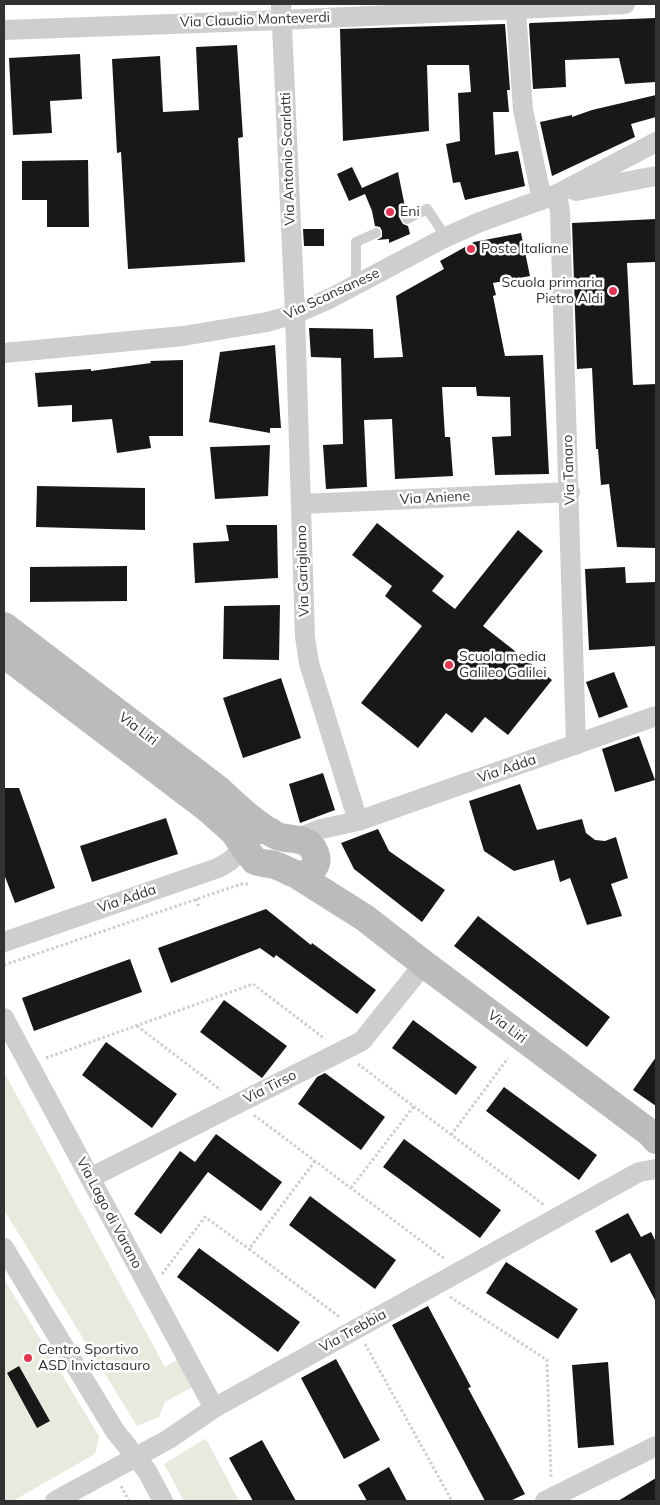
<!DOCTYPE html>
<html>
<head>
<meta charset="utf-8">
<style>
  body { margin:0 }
  #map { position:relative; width:660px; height:1505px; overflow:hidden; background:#fff; font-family:Mulish,sans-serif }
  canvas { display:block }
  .frame { position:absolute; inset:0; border:5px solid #313131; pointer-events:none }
</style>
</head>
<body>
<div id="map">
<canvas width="660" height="1505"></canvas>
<div class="frame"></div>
</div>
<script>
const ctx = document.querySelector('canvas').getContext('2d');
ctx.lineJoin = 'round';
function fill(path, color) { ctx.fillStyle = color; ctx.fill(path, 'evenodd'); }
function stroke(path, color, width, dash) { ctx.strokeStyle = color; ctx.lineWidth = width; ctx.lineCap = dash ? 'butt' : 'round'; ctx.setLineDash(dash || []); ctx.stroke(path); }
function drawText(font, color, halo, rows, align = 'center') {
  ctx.font = font + ' Mulish,sans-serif'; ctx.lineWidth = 5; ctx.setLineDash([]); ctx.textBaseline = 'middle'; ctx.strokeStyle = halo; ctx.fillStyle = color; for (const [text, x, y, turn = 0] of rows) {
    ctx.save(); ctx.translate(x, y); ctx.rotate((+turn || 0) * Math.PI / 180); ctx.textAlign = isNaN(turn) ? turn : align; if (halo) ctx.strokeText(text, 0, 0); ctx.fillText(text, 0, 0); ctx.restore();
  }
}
fill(new Path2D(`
  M4,1072l161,295 13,-8 14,28 -27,15 -6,15 -22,9 -133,-216z
  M4,1279l95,157 -4,18 -82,47h-9z
  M205,1439h1l33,62h-55l-20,-37z`), '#e6ebdd');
fill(new Path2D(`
  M656,18v64l-31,2 -6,-26 -54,2 1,27 -33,2 -4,-65 1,-1z
  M505,24l5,66h-3l2,22h-16l2,43 23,-4 7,35 -60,14 -5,-18 -7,1 -7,-39 14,-3 -2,-48 13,-1 -2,-27h-42l2,66 -86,10 -3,-112z
  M237,45l6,92 -5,1 7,124 -117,7 -7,-117 -4,1 -5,-94 48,-3 3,56 36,-2 -3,-63z
  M80,54l2,45 -32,2 2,32 -39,2 -4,-77z
  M656,95v22l-25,7 4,13 -83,39 -12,-54 32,-7v2l20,-7z
  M88,160l1,67h-42v-27h-25v-39z
  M352,167l10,21 36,-16 8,40 -4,3 -2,4 3,5 5,2 2,8 -21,9v-4l-12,1 5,-3v-6l-2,-4 -5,-1 -3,-15 -7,-17 -16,7 -12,-27z
  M656,219v43l-29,1 6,122 23,-1v164l-39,-1 -8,-63 -8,1 -3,-36h-2l-4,-81 -15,1 -5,-146z
  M303,229h21v17h-20z
  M521,233l9,43 -37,7 3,12 -3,1 12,60 38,-1 6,119 -54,1 -3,-38 19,-1 -1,-39 -33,-1 -1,-9h-34l3,50h5l3,39 -58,3 -3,-60 -28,1 3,67 -41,2 -3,-44 20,-1 -2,-86 -30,-1 -2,-29 64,1 1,29 29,-1 -7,-61 48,-27 -4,-8 34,-19z
  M275,345l6,83h-11v5l-61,-11 11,-70z
  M183,360v76h-34l2,12 -34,5 -5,-34 -40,3v-17l-34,2 -3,-34 56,-4v2l60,-8 -1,-2z
  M270,445l-2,51 -53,3 -5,-52z
  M37,486l108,2v42l-109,-3z
  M377,523l67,53 -12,15 23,18 63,-79 25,21 -60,75 69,54 -44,55 -23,-18 -13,16 -26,-20 -28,35 -57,-45 61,-77 -37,-30 7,-10 -40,-31z
  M226,525h51l1,53 -83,5 -2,-40 36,-2z
  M127,566v35l-97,1v-35z
  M625,567l1,16 30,-1v64l-67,4 -4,-81z
  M280,605l-1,55 -56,-1 1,-53z
  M614,672l14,35 -29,11 -13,-36z
  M281,678l20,60 -58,20 -20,-60z
  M639,736l16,44 -40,12 -13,-43z
  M323,773l12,37 -35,13 -11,-39z
  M520,784l17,46 45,-11 4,14 9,7 10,1 11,-4 12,41 -17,6 11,32 -35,9 -17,-47 -10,4 -6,-22 -40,11 -30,-20 -15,-50z
  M4,788h15l36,100 -40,15 -11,-29z
  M166,818l12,36 -86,28 -12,-36z
  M378,829l11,22 56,39 -23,32 -68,-53 -13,-26z
  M266,909l45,36 1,-2 64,47 -19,24 -81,-59 -2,3 -14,-10 -89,35 -13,-35z
  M478,916l132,101 -23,30 -133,-101z
  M130,959l12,33 -108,39 -12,-33z
  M224,1000l63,46 -25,32 -62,-46z
  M413,1020l64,47 -21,28 -64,-47z
  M106,1042l71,52 -25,34 -70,-53z
  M656,1057v49l-23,-16z
  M325,1073l60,44 -24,33 -63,-46 19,-27z
  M504,1087l93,68 -18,25 -93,-69z
  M216,1134l66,48 -21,29 -53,-39 -47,62 -27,-20 46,-63 15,11z
  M404,1139l97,71 -21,28 -97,-71z
  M310,1196l86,64 -21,29 -86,-64z
  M628,1213l13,24 10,-5 5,10v60l-26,-49 -19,10 -16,-32z
  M199,1248l101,74 -22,30 -101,-75z
  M506,1262l72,47 -20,30 -72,-46z
  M428,1306l43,81 -3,1 57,106 -15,7h-25l-93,-176z
  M336,1359l44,81 -36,19 -43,-81z
  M608,1362l6,83 -36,3 -6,-83z
  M19,1366l31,55 -13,7 -30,-55z
  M262,1440l34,61h-43l-24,-43z
  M389,1467l18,34h-40l-9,-16z
  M656,1478v23h-38z`), '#181818');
stroke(new Path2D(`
  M196,899l3,8
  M4,965l237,-81h9
  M137,1026l84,64
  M46,1058l207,-74 72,55
  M358,1064l186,141
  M254,1115l191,144
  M451,1135l57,-77
  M315,1161l-66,88 92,69
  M351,1188l63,-82
  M162,1274l43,-57 44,32
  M450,1297l97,63 4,117
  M365,1344l87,157
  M121,1486l8,15`), '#cecece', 3, [2.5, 2.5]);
stroke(new Path2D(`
  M407,219l20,-10 19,28
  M356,285v-43l20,-9`), '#cecece', 10);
stroke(new Path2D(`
  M281,4l14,310 10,323 4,26 49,158
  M516,10l7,100 19,90
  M4,30l278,-10 343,-16
  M576,191l80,-15
  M557,194l3,18 16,533
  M4,353l179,-17 84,-14 28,-8 36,-16 115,-61 34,-15 77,-28 99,-52
  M301,504l269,-12
  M295,839l26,-10 37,-8 298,-105
  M4,942l214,-74 12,-7 14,-14
  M4,1018l210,390
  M90,1178l272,-137 62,-77
  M4,1248l111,183 32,40 16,30
  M55,1501l114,-62 45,-31 425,-236 17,-3
  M545,1501l111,-55`), '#cecece', 20);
stroke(new Path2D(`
  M4,626l215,164c17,16 38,36 58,46 11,4 24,1 33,9 4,4 8,12 6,18 -1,3 -4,7 -7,9 -11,8 -21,-3 -32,-6 -7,-3 -15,-2 -22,-5l-11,-14c3,-15 14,-21 27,-15
  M4,654l203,154 27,24 10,15
  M297,875l68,43 59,46 226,169 6,7`), '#bbb', 28);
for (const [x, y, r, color] of [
  [390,212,5,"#e73453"],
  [471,249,5,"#e73453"],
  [613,291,5,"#e73453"],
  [449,665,5,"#e73453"],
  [28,1358,5,"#e73453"]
]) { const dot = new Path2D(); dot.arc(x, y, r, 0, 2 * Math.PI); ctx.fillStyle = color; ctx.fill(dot); stroke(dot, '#fff', 2); }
drawText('14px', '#313131', '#fff', [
  ["Via Claudio Monteverdi",255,20,-2],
  ["Via Antonio Scarlatti",288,159,-92],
  ["Via Scansanese",332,294,-25],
  ["Via Tanaro",569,470,-92],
  ["Via Aniene",435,498,-3],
  ["Via Garigliano",303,571,-92],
  ["Via Liri",138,729,37],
  ["Via Adda",507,769,-19],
  ["Via Adda",127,899,-19],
  ["Via Liri",507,1027,37],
  ["Via Tirso",270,1087,-27],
  ["Via Lago di Varano",109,1213,62],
  ["Via Trebbia",353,1331,-29]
]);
drawText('14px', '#313131', '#fff', [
  ["Eni",400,212],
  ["Poste Italiane",481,249],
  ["Scuola primaria",603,283,"right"],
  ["Pietro Aldi",603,299,"right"],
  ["Scuola media",459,657],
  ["Galileo Galilei",459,673],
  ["Centro Sportivo",38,1350],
  ["ASD Invictasauro",38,1366]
], 'left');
</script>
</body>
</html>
